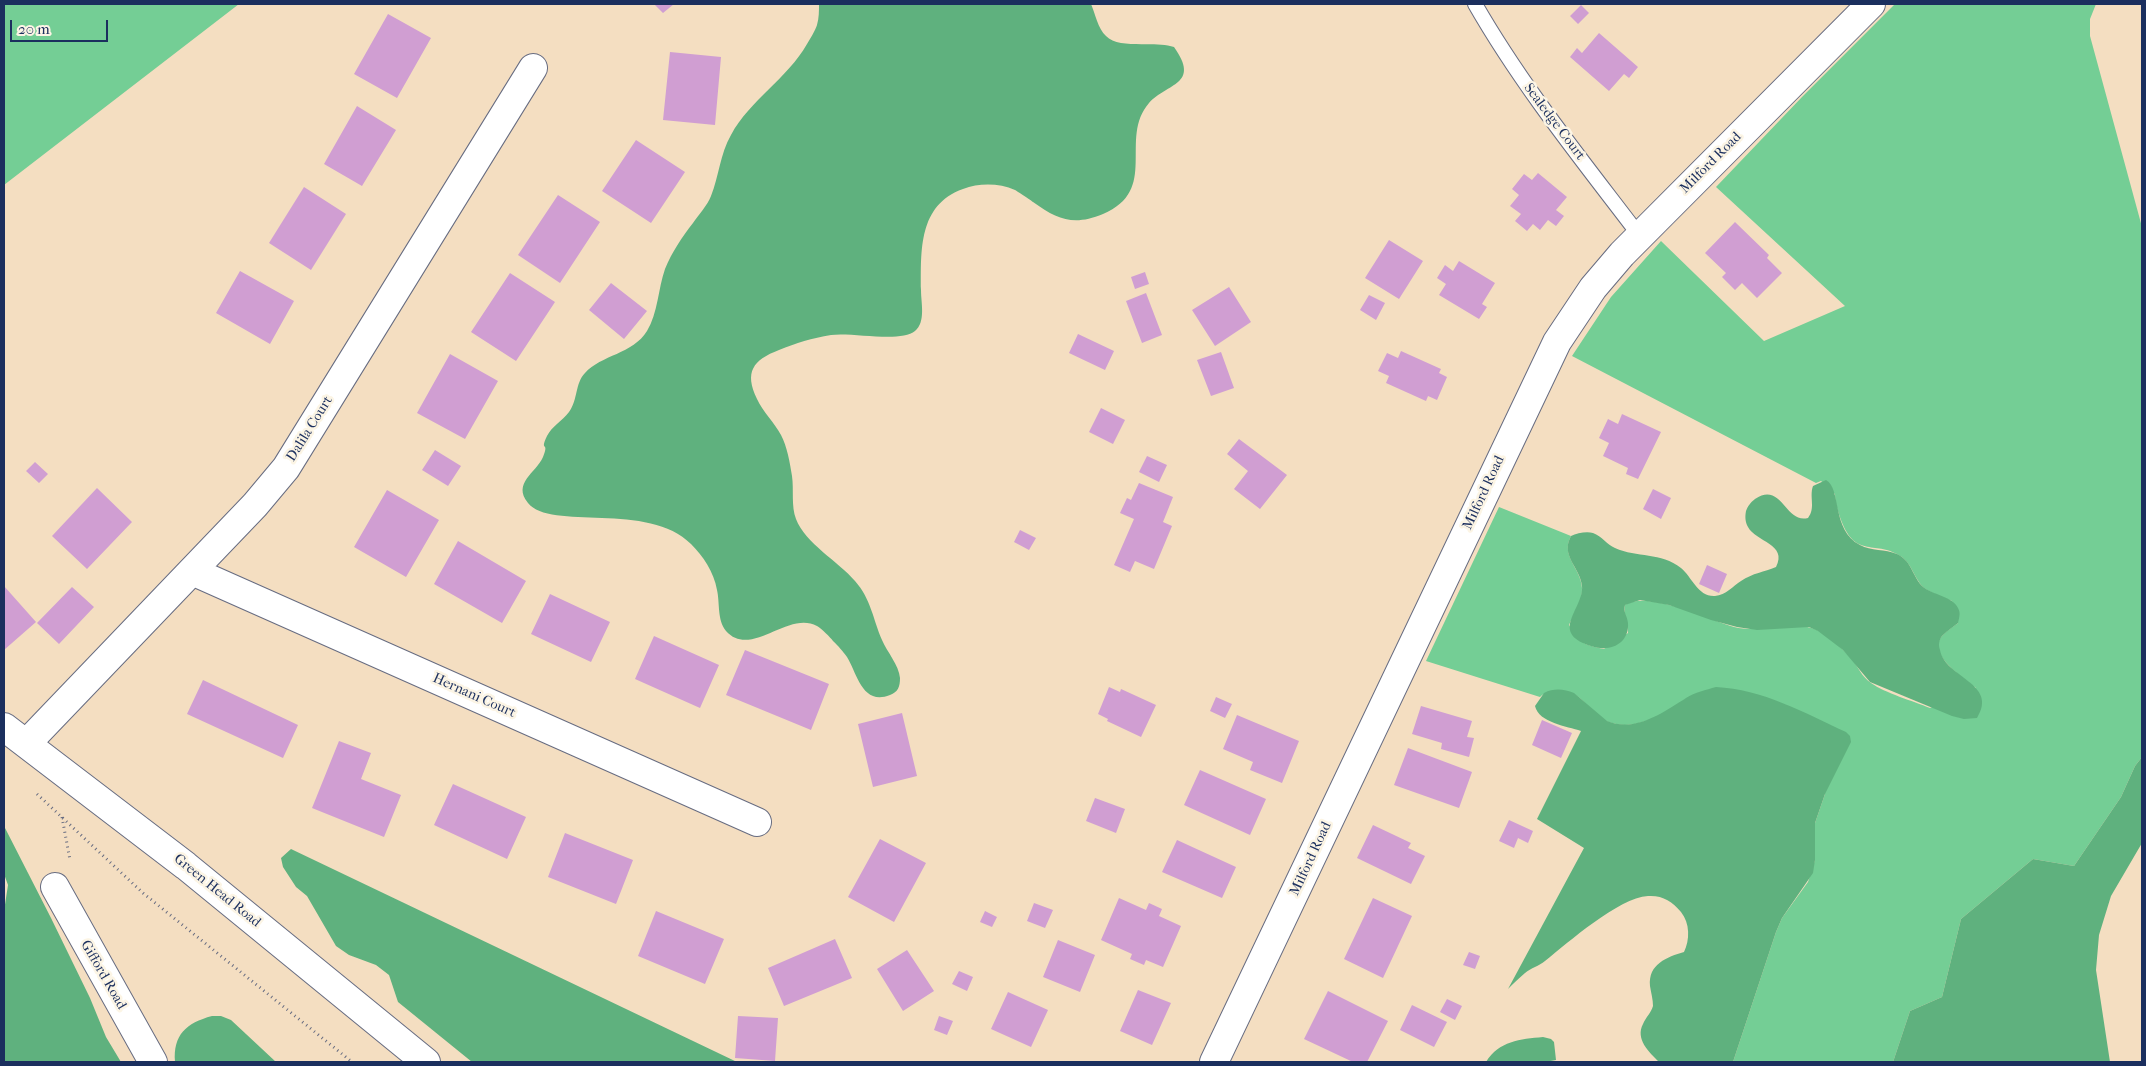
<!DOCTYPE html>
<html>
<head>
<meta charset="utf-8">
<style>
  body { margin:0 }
  #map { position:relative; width:2146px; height:1066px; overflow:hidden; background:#f4dec1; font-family:"IM FELL French Canon",serif }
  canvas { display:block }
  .frame { position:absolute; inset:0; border:5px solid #1b2f5e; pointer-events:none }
  .scale { position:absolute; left:10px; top:20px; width:98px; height:22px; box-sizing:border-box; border:2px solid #1b2f5e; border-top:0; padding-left:6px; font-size:15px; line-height:18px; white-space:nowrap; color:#1b2f5e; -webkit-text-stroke:4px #fcf5e5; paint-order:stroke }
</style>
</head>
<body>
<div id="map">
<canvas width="2146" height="1066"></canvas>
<div class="frame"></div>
<div class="scale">20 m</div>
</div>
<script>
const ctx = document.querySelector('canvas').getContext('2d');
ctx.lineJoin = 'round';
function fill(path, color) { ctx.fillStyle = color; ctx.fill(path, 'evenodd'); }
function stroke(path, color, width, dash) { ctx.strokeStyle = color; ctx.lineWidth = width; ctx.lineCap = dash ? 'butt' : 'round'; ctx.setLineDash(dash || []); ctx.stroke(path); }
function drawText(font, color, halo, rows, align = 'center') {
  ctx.font = font + ' "IM FELL French Canon",serif'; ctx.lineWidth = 5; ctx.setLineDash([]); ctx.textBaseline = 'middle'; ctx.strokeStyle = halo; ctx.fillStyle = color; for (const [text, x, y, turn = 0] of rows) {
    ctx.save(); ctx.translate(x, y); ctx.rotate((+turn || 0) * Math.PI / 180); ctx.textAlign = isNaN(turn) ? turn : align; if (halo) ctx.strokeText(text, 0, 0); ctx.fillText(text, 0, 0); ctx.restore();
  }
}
fill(new Path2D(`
  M4,4h235l-235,181z
  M1895,4h201l-6,15v17l52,191v530l-7,9 -14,31 -47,69 -41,-7 -72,60 -19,78 -32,14 -17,51h-160l43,-130 6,-14 26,-36 7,-22v-37l10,-29 -138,-96c-19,14 -50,33 -75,25 -24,-7 -27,-34 -55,-32 -7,1 -12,1 -17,6l-114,-36 73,-154 72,29c-11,20 10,32 11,52 1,13 -8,25 -13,37 11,18 15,20 35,24l24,-16c0,-10 -5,-21 -3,-28 23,-15 84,15 109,22 26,7 62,-7 83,3 12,6 26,19 35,29 6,8 10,18 19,24 14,10 42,18 59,25l46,-20c-12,-10 -50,-34 -34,-52 4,-5 11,-9 16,-13l-6,-22c-9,-4 -23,-8 -30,-15 -8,-9 -10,-21 -20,-29 -26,-18 -46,3 -61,-37 -3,-9 -6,-17 -6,-26l-14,-13 -5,2 -244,-127 39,-59 50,-56 103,100 81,-35 -129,-119 86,-90z`), '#74ce95');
fill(new Path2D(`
  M819,4h272c4,9 7,25 15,32 13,14 48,4 68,11 27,38 -7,36 -25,56 -31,36 11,87 -46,111 -29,12 -45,6 -70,-12 -1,-1 -16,-11 -18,-12 -16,-7 -36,-7 -52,-1 -45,16 -42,62 -42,101 0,13 5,32 -6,41 -14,12 -63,1 -84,4 -19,3 -35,8 -52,15 -26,10 -35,22 -22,49 6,13 17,23 24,36 6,11 9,28 11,41 2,14 -1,30 4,43 9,24 43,43 59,62 16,18 18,38 27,59 5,12 17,25 18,38 0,9 -2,14 -10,17 -28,11 -33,-22 -43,-38 -5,-7 -8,-10 -14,-16 -3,-4 -11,-12 -16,-15 -29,-16 -66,33 -91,5 -9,-11 -6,-28 -9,-41 -3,-18 -14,-34 -26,-46 -42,-43 -141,-13 -163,-41 -16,-20 8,-30 15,-46 7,-17 -4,-4 4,-21 5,-10 15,-15 22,-24 9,-12 6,-29 16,-39 16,-18 48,-19 62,-42 11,-18 11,-42 18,-62 7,-17 17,-32 28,-46 6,-9 14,-17 18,-27 8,-20 9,-42 20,-61 19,-35 56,-56 76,-91 2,-3 9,-15 10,-19 2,-7 2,-14 2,-21z
  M1826,480c16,9 5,50 34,65 11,6 25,4 37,9 16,7 16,27 29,35 9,6 27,8 32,19 3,5 1,10 0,15 -5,4 -11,8 -15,12 -4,4 -5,10 -3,15 5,28 59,33 37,68l-13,1 -12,-3 -82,-34 -27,-32 -25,-19 -9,-4 -52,3 -20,-3 -26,-7 -42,-15 -29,-5 -15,5c-2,7 2,10 3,18 1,14 -8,24 -22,25 -8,1 -16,-2 -23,-5 -30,-14 1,-36 -1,-57 -2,-19 -22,-30 -11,-50 6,-3 16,-5 22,-3 9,3 14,12 22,15 22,10 46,4 66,20 11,9 17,29 34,28 11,-1 18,-10 26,-15 12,-8 23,-9 35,-14 12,-23 -20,-25 -28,-40 -3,-5 -3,-11 -2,-16 2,-5 4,-8 9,-12 27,-18 30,25 53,19 8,-10 1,-21 5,-32z
  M1716,687c46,2 89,26 130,45l4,4 1,6 -26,52 -10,29v37l-2,13 -31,45 -6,14 -43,130h-74c-10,-10 -24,-23 -16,-38 3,-7 8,-11 10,-18 0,-7 -2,-13 -3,-20 -2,-22 17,-29 34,-34 6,-12 6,-29 -3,-40 -9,-11 -19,-17 -33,-16 -30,2 -79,46 -103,65 -6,5 -14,7 -20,12 -6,5 -12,11 -17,16l76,-141 -47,-29 44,-88c-14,-5 -42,-8 -46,-25l9,-13c10,-5 20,-4 30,0l33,28c28,12 57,-9 79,-23 9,-6 20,-8 30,-11z
  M2142,757v86l-31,53 -12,39 -3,35 14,92h-217l17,-51 32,-14 19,-78 72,-60 41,7 47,-69 14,-31z
  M4,826l47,92 39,80 16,39 15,25h-117v-151l4,-26 -4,-11z
  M291,849l446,213h-265l-74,-60 -9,-27 -13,-10 -27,-10 -13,-9 -29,-50 -11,-9 -13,-20 -2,-9z
  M212,1016h9l10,4 45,42h-101c-2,-27 11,-39 37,-46z
  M1543,1037l8,2 3,3 2,18 -11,2h-59c13,-21 34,-23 57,-25z`), '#5fb17e');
fill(new Path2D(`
  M654,4h20l-11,9z
  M1581,5l8,8 -11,11 -8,-8z
  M388,14l43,24 -34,60 -43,-24z
  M1599,33l39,34 -9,11 -5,-4 -15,17 -39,-34 7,-9 5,5z
  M670,52l51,5 -6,68 -52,-5z
  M357,106l39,24 -34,56 -38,-22z
  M636,140l49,32 -34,51 -49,-32z
  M1538,173l29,24 -11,13 8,6 -8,10 -8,-6 -8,10 -7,-6 -6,7 -12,-10 6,-7 -11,-8 9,-11 -7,-6 12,-15 8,6z
  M304,187l42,27 -35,56 -42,-27z
  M558,195l42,27 -40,61 -42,-28z
  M1735,222l34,33 -2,3 15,15 -25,25 -15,-15 -7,7 -13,-13 4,-4 -21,-20z
  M1389,240l34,21 -24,38 -34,-21z
  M1459,261l36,22 -13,21 5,3 -8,12 -40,-24 7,-11 -9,-6 8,-13 8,6z
  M240,271l54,30 -24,43 -54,-31z
  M1145,272l4,12 -14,5 -4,-12z
  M510,273l45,29 -39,59 -45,-29z
  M611,283l36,28 -23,28 -35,-29z
  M1229,287l22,35 -36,24 -23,-36z
  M1146,293l16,42 -20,8 -16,-42z
  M1369,295l16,8 -9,17 -16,-10z
  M1078,334l36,17 -9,19 -36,-17z
  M1401,351l40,18 -2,4 8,4 -10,23 -9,-4 -2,5 -40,-18 3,-7 -11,-5 9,-18 11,5z
  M1221,352l13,36 -23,8 -14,-36z
  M450,354l48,27 -33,58 -48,-26z
  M1101,408l24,12 -12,24 -24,-12z
  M1622,414l39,18 -23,47 -12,-5 2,-6 -25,-12 6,-13 -10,-5 9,-19 10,5z
  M1239,439l48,36 -27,34 -26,-20 14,-18 -21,-17z
  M435,450l26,16 -13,20 -26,-16z
  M1147,456l20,9 -8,17 -20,-10z
  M35,462l13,12 -9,9 -13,-12z
  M1139,483l34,14 -10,25 9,4 -18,43 -19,-8 -5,11 -16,-7 20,-46 -14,-6 7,-15 4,2z
  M97,488l35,34 -45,47 -35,-33z
  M1653,489l18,9 -10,21 -18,-10z
  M387,490l52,30 -33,57 -52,-30z
  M1020,530l16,8 -7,12 -15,-8z
  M458,541l68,40 -24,42 -68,-39z
  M1707,565l20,9 -8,19 -20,-9z
  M4,586l32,36 -32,28z
  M72,587l22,20 -35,37 -22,-21z
  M550,594l60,28 -19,40 -60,-28z
  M654,636l65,29 -19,43 -65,-29z
  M745,650l84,34 -18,46 -85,-35z
  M203,680l95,45 -15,33 -96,-44z
  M1109,687l11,5 1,-3 35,16 -15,32 -34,-16 1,-2 -10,-5z
  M1216,697l16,7 -7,14 -15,-7z
  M1421,706l51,15 -5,16 7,1 -5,19 -28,-8 1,-6 -30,-9z
  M902,713l15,63 -44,11 -15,-63z
  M1237,715l62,26 -17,42 -32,-13 3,-8 -30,-13z
  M1542,720l30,13 -11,25 -29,-13z
  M339,741l32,12 -10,26 40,16 -17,42 -72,-29z
  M1408,748l64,24 -13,36 -65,-23z
  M1200,770l66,29 -16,36 -66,-30z
  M453,784l73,33 -19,42 -73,-34z
  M1095,798l30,11 -9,24 -30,-12z
  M1509,820l24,11 -5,12 -10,-5 -4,10 -15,-7z
  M1373,825l38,18 -3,5 17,8 -14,28 -54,-26z
  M565,833l68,27 -17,44 -68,-27z
  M880,839l46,24 -32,59 -46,-25z
  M1177,840l59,27 -14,31 -60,-26z
  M1119,898l27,12 3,-7 13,6 -3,7 22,10 -18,41 -17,-7 -2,5 -14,-6 2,-5 -31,-14z
  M1373,898l39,18 -29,62 -39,-19z
  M1034,903l19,7 -8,18 -18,-7z
  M656,911l68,28 -19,45 -67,-28z
  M985,911l12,6 -5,10 -12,-5z
  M835,939l17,39 -68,28 -16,-38z
  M1058,940l37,15 -15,37 -37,-15z
  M907,950l27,41 -31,20 -26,-42z
  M1469,952l11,4 -5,13 -12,-4z
  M959,971l14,6 -6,14 -15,-7z
  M1138,990l33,13 -19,42 -32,-14z
  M1328,991l60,30 -21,41h-14l-49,-23z
  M1008,992l40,18 -17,37 -40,-18z
  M1447,999l15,7 -7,14 -15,-8z
  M1412,1005l35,17 -13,25 -34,-17z
  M738,1016l40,2 -3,43 -40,-3z
  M939,1016l14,5 -6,14 -13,-5z`), '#d09ed2');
const service = new Path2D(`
  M1475,4c47,82 107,156 164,231`);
const minor = new Path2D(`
  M192,571l565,251
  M27,743l228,-238 31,-37 247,-400
  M55,887l98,175
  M1214,1062l343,-720 36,-54 29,-34 249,-250`);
const tertiary = new Path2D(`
  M4,727l182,139 240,196`);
stroke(service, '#676c81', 16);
stroke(minor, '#676c81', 30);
stroke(tertiary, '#676c81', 30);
stroke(new Path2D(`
  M37,794l106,99 209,169
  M62,817l8,43`), '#676c81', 3, [1, 4]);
stroke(service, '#fff', 14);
stroke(minor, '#fff', 28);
stroke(tertiary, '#fff', 28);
drawText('14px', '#1b2f5e', '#fcf5e5', [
  ["Sealedge Court",1554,122,53],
  ["Milford Road",1711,163,-45],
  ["Dalila Court",310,429,-58],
  ["Milford Road",1484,493,-65],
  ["Hernani Court",474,696,24],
  ["Milford Road",1311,859,-65],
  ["Green Head Road",217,891,39],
  ["Gifford Road",103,975,60]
]);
</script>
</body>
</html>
